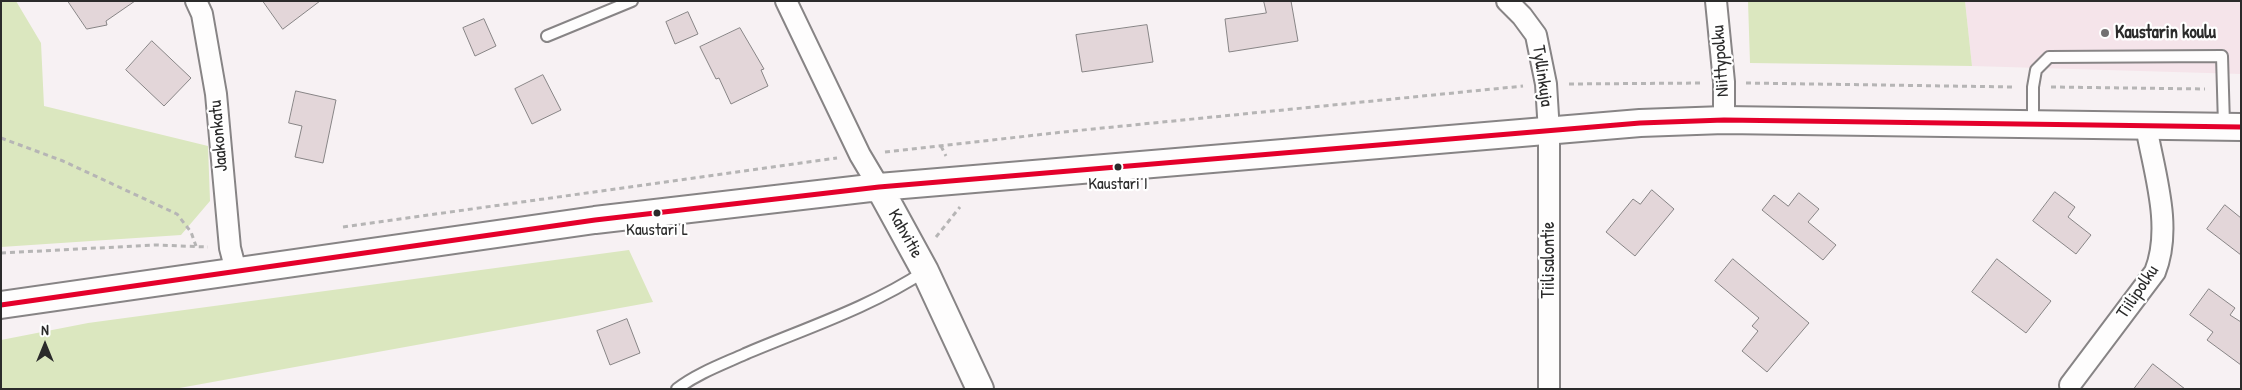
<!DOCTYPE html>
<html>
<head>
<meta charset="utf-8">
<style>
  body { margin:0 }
  #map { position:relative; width:2242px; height:390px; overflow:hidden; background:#f7f1f3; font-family:"Patrick Hand",sans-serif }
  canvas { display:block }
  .frame { position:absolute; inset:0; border:2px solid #2b2b2b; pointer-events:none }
  .north { position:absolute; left:20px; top:320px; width:50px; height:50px; -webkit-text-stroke:4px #fff; paint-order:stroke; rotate:0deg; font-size:14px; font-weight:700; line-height:20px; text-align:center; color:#2b2b2b }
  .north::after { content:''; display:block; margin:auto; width:18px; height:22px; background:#2b2b2b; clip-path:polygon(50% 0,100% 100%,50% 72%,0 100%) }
</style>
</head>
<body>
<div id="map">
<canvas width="2242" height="390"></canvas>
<div class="frame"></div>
<div class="north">N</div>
</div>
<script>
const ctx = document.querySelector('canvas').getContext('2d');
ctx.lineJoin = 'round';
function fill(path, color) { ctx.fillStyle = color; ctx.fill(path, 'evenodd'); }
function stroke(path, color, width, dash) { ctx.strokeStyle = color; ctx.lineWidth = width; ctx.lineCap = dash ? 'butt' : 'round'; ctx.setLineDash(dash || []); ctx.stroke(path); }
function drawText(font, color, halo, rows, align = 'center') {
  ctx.font = font + ' "Patrick Hand",sans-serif'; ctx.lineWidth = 4.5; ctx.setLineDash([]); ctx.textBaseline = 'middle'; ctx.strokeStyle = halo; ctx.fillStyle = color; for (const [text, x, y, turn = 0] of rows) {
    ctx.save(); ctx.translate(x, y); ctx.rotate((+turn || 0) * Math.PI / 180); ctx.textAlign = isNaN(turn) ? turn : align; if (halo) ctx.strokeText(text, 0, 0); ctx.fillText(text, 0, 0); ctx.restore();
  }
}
fill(new Path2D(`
  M1965,1h276v73l-269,-8z`), '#f5e4ea');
fill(new Path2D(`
  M1,1h15l25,42 3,63 164,40 2,55 -29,34 -180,12z
  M1748,1h217l7,65 -222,-3z
  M629,250l24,52 -479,87h-173v-49l87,-17z`), '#dbe7bf');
const building = new Path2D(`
  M68,1h67l-29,20 1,4 -20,4z
  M263,1h57l-37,28z
  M1264,1h27l7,40 -69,11 -4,-33 41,-6z
  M688,12l10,22 -23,10 -9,-22z
  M484,19l12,27 -21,10 -12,-28z
  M1147,25l6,37 -71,10 -6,-37z
  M740,28l24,41 -3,1 7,16 -37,18 -12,-26 -3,1 -16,-32z
  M152,41l39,37 -27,28 -38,-36z
  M543,75l18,35 -29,14 -17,-35z
  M296,91l40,9 -13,63 -28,-6 7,-31 -13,-3z
  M1652,190l22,19 -39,47 -29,-24 27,-33 7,5z
  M2055,192l20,15 -7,10 23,18 -15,19 -43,-33z
  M1799,193l20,16 -11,13 28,23 -13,15 -61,-50 12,-15 14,11z
  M2225,205l16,13v37l-34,-26z
  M1733,259l76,64 -42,49 -25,-21 16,-20 -6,-5 7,-8 -44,-37z
  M1997,259l54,42 -25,32 -54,-41z
  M2209,289l26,19 -5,7 11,7v43l-34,-25 6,-8 -23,-17z
  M627,319l13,34 -30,12 -13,-34z
  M2153,364l32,25h-51z`);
fill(building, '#e3d6d9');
stroke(building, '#878485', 1);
const service = new Path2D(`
  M547,36l85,-35
  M2033,124v-37l3,-17 13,-13 173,-1 2,69
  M677,389c19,-15 46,-25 68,-35 61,-26 124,-46 180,-83`);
const minor = new Path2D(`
  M196,1l6,13 14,80 14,154 6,23
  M786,1l74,154 19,32
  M1507,1l15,15 14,19 10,49 3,48v257
  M1716,1l8,81v38
  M2070,385l85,-113c18,-45 -1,-100 -9,-146`);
const tertiary = new Path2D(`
  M879,187l46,84 55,118
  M1,305l594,-85 284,-33 761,-64 84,-3 517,7`);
stroke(service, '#878485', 14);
stroke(minor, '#878485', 24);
stroke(tertiary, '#878485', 30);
stroke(new Path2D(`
  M1746,83l269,4
  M1569,84l134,-1
  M2051,87l154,2
  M1,138l62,23 114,53 14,18 5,14
  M941,146l5,10
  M885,152l178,-20 460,-46
  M343,227l494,-69
  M936,237l24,-30
  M1,253l155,-8 52,2`), '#b6b5b5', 3, [5, 4]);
stroke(service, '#fefdfd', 10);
stroke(minor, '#fefdfd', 20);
stroke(tertiary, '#fefdfd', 26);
stroke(new Path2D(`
  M1,305l594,-85 284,-33 761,-64 84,-3 517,7`), '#e4002b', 5);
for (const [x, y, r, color] of [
  [2105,33,5,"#727071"],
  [1118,167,4.5,"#2b2b2b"],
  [657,213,4.5,"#2b2b2b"]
]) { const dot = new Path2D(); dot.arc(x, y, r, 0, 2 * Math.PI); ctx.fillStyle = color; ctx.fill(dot); stroke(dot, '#fff', 2); }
drawText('17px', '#2b2b2b', '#fff', [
  ["Kaustari I",1118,184],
  ["Kaustari L",657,230]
]);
drawText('bold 18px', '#2b2b2b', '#fff', [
  ["Kaustarin koulu",2115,33]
], 'left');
drawText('18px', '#2b2b2b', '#fff', [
  ["Niittypolku",1721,61,-94],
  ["Tyllinkuja",1542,76,82],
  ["Jaakonkatu",219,136,-95],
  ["Kahvitie",905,234,61],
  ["Tiilisalontie",1549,260,-90],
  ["Tiilipolku",2138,292,-56]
]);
</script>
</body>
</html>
